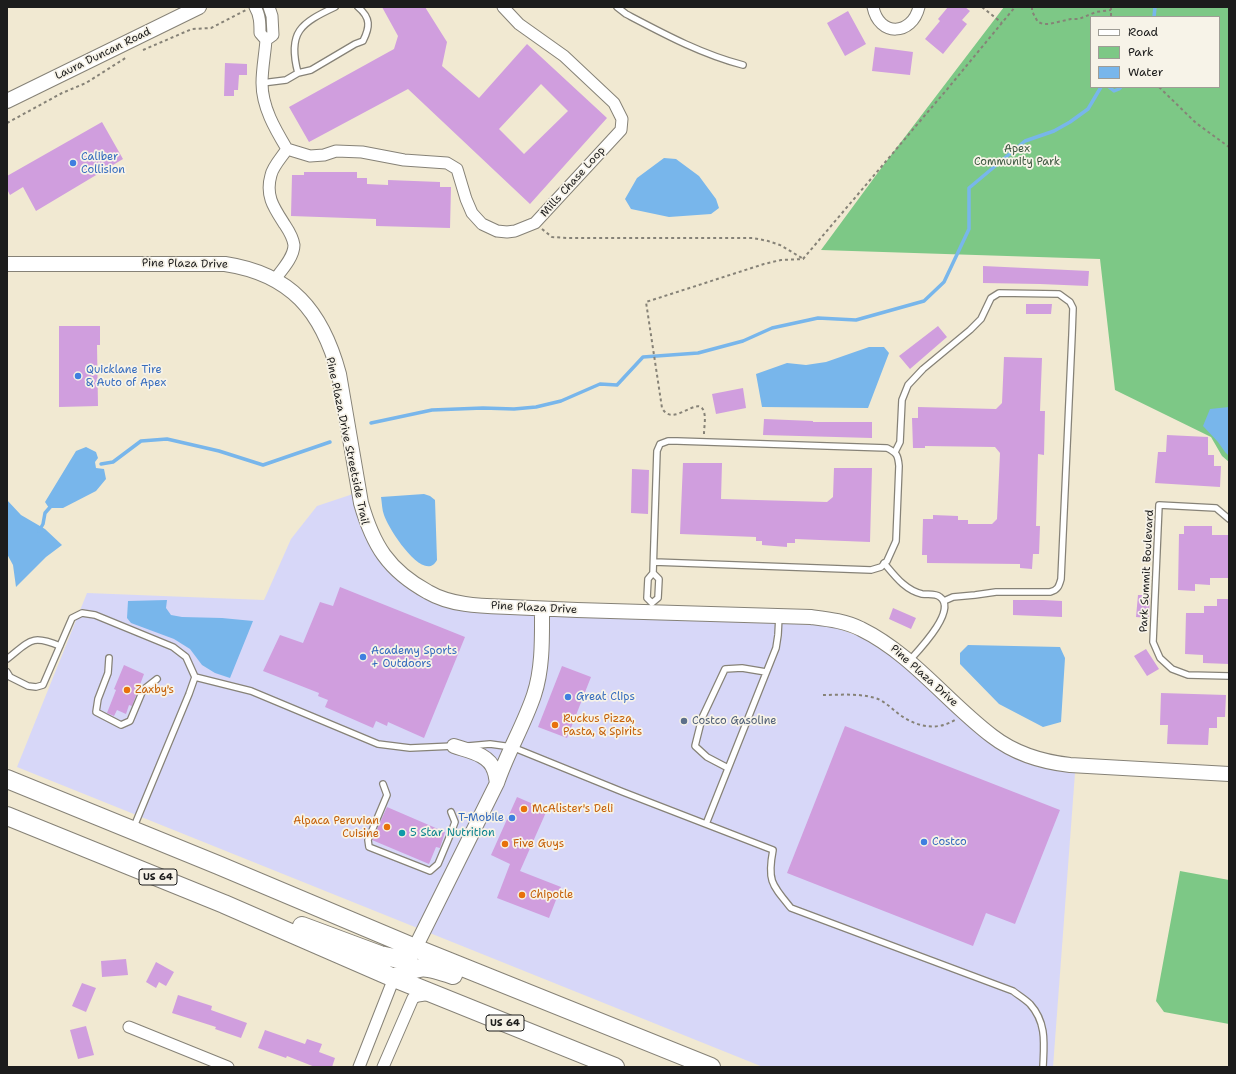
<!DOCTYPE html>
<html>
<head>
<meta charset="utf-8">
<style>
  body { margin:0 }
  #map { position:relative; width:1236px; height:1074px; overflow:hidden; background:#f1e9d2; font-family:"Shantell Sans",sans-serif }
  canvas { display:block }
  .frame { position:absolute; inset:0; border:8px solid #1c1c1c; pointer-events:none }
  .legend { position:absolute; left:1090px; top:16px; width:130px; height:72px; box-sizing:border-box; background:#f7f3e8; border:1px solid #9f9d96; margin:0; padding:5px 7px; list-style:none; font-size:12px; color:#1c1c1c }
  .legend li { display:flex; align-items:center; gap:8px; height:20px }
  .legend b { width:20px; border:1px solid #9f9d96 }
</style>
</head>
<body>
<div id="map">
<canvas width="1236" height="1074"></canvas>
<div class="frame"></div>
<ul class="legend">
<li><b style="height:5px;background:#fff"></b>Road</li>
<li><b style="height:11px;background:#7dc886"></b>Park</li>
<li><b style="height:11px;background:#78b6eb"></b>Water</li>
</ul>
</div>
<script>
const ctx = document.querySelector('canvas').getContext('2d');
ctx.lineJoin = 'round';
function fill(path, color) { ctx.fillStyle = color; ctx.fill(path, 'evenodd'); }
function stroke(path, color, width, dash) { ctx.strokeStyle = color; ctx.lineWidth = width; ctx.lineCap = dash ? 'butt' : 'round'; ctx.setLineDash(dash || []); ctx.stroke(path); }
function drawText(font, color, halo, rows, align = 'center') {
  ctx.font = font + ' "Shantell Sans",sans-serif'; ctx.lineWidth = 3.5; ctx.setLineDash([]); ctx.textBaseline = 'middle'; ctx.strokeStyle = halo; ctx.fillStyle = color; for (const [text, x, y, turn = 0] of rows) {
    ctx.save(); ctx.translate(x, y); ctx.rotate((+turn || 0) * Math.PI / 180); ctx.textAlign = isNaN(turn) ? turn : align; if (halo) ctx.strokeText(text, 0, 0); ctx.fillText(text, 0, 0); ctx.restore();
  }
}
fill(new Path2D(`
  M353,494l11,40 29,41 21,18 39,15 303,13 75,5 33,12 30,18 152,111 29,6 -22,294h-290l-746,-300 70,-174 177,7 27,-61 26,-33z`), '#d7d7f8');
fill(new Path2D(`
  M1004,7h225v455l-7,-6 -11,-19 -96,-47 -15,-131 -279,-9 64,-87zM1091,17h128v70h-128z
  M1180,871l49,9v144l-65,-12 -8,-11z`), '#7dc886');
fill(new Path2D(`
  M664,158l12,1 23,17 17,23 3,9 -8,6 -42,3 -38,-8 -6,-10 12,-21z
  M869,347h15l5,6 -21,55 -106,-1 -6,-33 31,-11 19,2 20,-3z
  M1229,407v49l-4,-4 -7,-10 -15,-16 7,-17z
  M86,447l10,5 2,6 -3,4 1,6 8,1 2,10 -10,12 -33,17h-14l-4,-6 31,-51z
  M424,494l6,2 5,4 2,60c-13,25 -49,-32 -53,-45 -2,-5 -2,-12 -3,-18z
  M7,500l14,15 24,14 17,16 -16,12 -30,30 -3,-22 -6,-11z
  M167,600l-1,8 5,7 11,2 40,1 31,3 -23,57 -15,-5 -13,-8 -12,-16 -16,-10 -43,-16 -4,-5 1,-17z
  M968,645l92,2 5,11 -4,64 -18,5 -44,-23 -39,-40v-11z`), '#78b6eb');
stroke(new Path2D(`
  M1154,17l1,-10
  M1109,87l5,4 5,-2 2,-2
  M371,423l61,-13 51,-2 31,1 22,-2 25,-6 39,-17 17,1 26,-28 55,-4 45,-12 29,-13 46,-10 38,2 68,-19 20,-19 25,-53v-41l56,-47 29,-10 16,-9 18,-13 13,-22
  M101,464l12,-2 28,-21 26,-2 52,12 44,14 67,-23
  M39,531l4,-7 2,-11 7,-8`), '#78b6eb', 3.5);
fill(new Path2D(`
  M382,7h43l22,35 -5,24 37,32 48,-54 80,74 -77,86 -122,-115 -99,53 -20,-35 105,-58 4,-13zM541,84l27,27 -44,43 -25,-25z
  M948,7h17l5,4 -8,9 5,4 -24,30 -18,-15 15,-18 -2,-2z
  M848,11l18,33 -21,12 -18,-33z
  M875,47l38,5 -3,23 -38,-4z
  M225,63l22,1v11h-8l-1,15h-4v6h-10z
  M102,122l21,37 -87,52 -13,-24 -13,8 -3,-6v-13z
  M304,172h53v6h10v6l21,1v-5l52,2v5h11l-1,41 -74,-2v-7l-85,-3 1,-41h12z
  M983,266l106,5 -1,15 -48,-2 -57,-1z
  M1026,304h26l-1,10h-25z
  M59,326h41v19h-3l1,61 -39,1z
  M938,326l9,11 -37,32 -11,-13z
  M1004,357l38,1 -2,53h5l-1,44 -6,-1 -2,72h4l-1,28h-6l-1,15 -12,-1v-4l-93,-1v-8h-5l1,-36h10v-4l25,1v4h10v4h24l5,-5 3,-66 -5,-6 -70,-1v2h-12l-1,-30h6v-11l78,2 6,-6z
  M743,388l3,20 -30,6 -4,-20z
  M764,419l49,2v1h59v16l-109,-3z
  M1167,435l41,2v18h6v11h7l-1,21 -65,-4 3,-31h8z
  M683,463h39l-1,36 106,3 6,-5 1,-29h38l-2,74 -75,-3v4h-8v4l-25,-2v-4h-6v-4l-76,-3z
  M632,469l17,1 -1,44 -17,-1z
  M1184,526h28v9h17l-1,43h-18v7l-15,-1v7l-17,-1 1,-56h5z
  M340,587l125,50 -41,101 -36,-16 -1,4 -11,-5 -3,7 -48,-21 3,-7 -10,-4 1,-3 -56,-22 17,-36 23,8 17,-41 13,4z
  M1138,595h12l-1,23 -13,-1z
  M1217,599h12v65l-26,-1v-8l-18,-1 1,-41h18v-7h13z
  M1013,600h30l19,1v16l-49,-2z
  M893,608l23,10 -5,11 -22,-10z
  M1146,649l13,20 -12,7 -13,-20z
  M124,665l20,9 -12,32 -3,-1 -3,9 -9,-4 -3,6 -7,-3 9,-23 -2,-1z
  M562,666l29,11 -24,61 -29,-11z
  M1161,693l65,2 -1,22h-8v11h-8l-1,17 -41,-1 1,-19h-8z
  M845,726l215,84 -45,114 -29,-11 -13,33 -186,-73z
  M517,797l30,13 -27,61 41,16 -12,31 -52,-20 13,-34 -19,-9z
  M387,807l58,25 -5,16 -4,-1 -7,17 -57,-24z
  M126,959l2,16 -26,2 -1,-16z
  M156,962l18,10 -8,14 -7,-4 -3,6 -10,-6z
  M82,983l14,5 -10,24 -14,-6z
  M178,995l34,11 -1,4 36,13 -6,15 -26,-9 1,-2 -44,-14z
  M86,1026l8,29 -16,4 -8,-29z
  M265,1030l40,14 2,-5 15,5 -3,8 16,6 -3,9h-17l-28,-11 -1,2 -28,-10z`), '#d09ede');
const service = new Path2D(`
  M617,7l9,7c38,20 75,40 117,51
  M298,73c-11,-41 3,-50 37,-66
  M262,83l24,-3 12,-7 13,-3 44,-26 8,-3c7,-14 8,-23 -5,-34
  M895,452l5,-10 2,-42 6,-15 15,-16 47,-39 11,-11 10,-21 8,-5 60,1 11,8 3,6 -1,27 -11,244c-2,7 -3,11 -11,13h-54l-21,3 -22,2 -9,4
  M1229,519l-13,-11 -57,-3 -6,137 7,16 12,11 16,6 41,1
  M884,563c11,13 21,27 38,31 6,1 13,-1 18,3 18,13 -22,54 -31,64
  M653,573l4,-122 3,-7 8,-3h9l210,7c10,5 11,7 12,18l-3,75 -9,20 -6,6 -10,3 -217,-8
  M653,573l6,6 -1,19 -6,5 -5,-5 1,-19z
  M109,658l-1,15 -10,26 -2,13 25,13 9,-4 13,-31 14,-11
  M7,659c23,-18 24,-25 53,-13
  M7,672l3,5 18,9 8,1 7,-2 29,-67 10,-5 13,2 78,32 13,10 9,20
  M468,746l22,-2 22,3 111,45 150,58c-6,31 -1,35 18,58l222,83c5,4 12,8 17,13 17,19 14,40 13,63
  M728,768l-21,-11 -12,-11 7,-28 23,-49 17,-1 24,4
  M383,784l4,11 -19,45 1,7 61,24 8,-7 13,-31 4,-11 -4,-10
  M706,824l70,-176 2,-13 1,-19
  M133,829l56,-135 6,-17 56,14 127,53 32,4 44,-2`);
const minor = new Path2D(`
  M255,7c5,8 5,17 5,26l6,7c-1,14 -4,29 -4,43 0,24 13,46 25,66l23,7 14,-1 12,-4 26,1 42,8 43,3 10,6 9,30 6,14 10,11 15,7 10,1 8,-1 20,-8 86,-93 1,-11 -8,-16 -50,-47 -45,-32 -16,-17
  M873,7c6,30 39,29 46,0
  M266,40l7,-5 -1,-19 -3,-9
  M275,279c7,-9 19,-22 19,-34 -1,-7 -5,-14 -9,-20 -11,-17 -20,-29 -14,-50 2,-9 11,-18 16,-26
  M129,1027l99,40
  M359,1067l35,-89
  M383,1067l30,-69 5,-2 13,-2`);
const tertiary = new Path2D(`
  M7,101l192,-94
  M7,264h218c66,10 97,47 114,110l22,129c12,42 27,67 67,89 24,14 55,14 82,15 23,1 45,2 67,3 78,3 156,5 234,7 16,2 35,4 50,12 51,25 86,73 131,107 22,17 51,26 78,29l159,9
  M454,746c14,5 35,8 40,24 2,4 2,9 3,13
  M415,948l82,-165c10,-30 27,-58 37,-88 9,-27 8,-58 8,-86`);
const trunk = new Path2D(`
  M7,779l211,86 197,83 296,119
  M7,816l217,88 170,74 221,89
  M302,926l78,29 14,3 8,1 7,-4 6,-7
  M394,978c27,-14 30,-13 59,-3`);
stroke(service, '#868277', 8);
stroke(minor, '#868277', 13);
stroke(tertiary, '#868277', 16);
stroke(trunk, '#868277', 20);
stroke(new Path2D(`
  M982,7l20,16
  M1032,7v4l3,6 3,5 5,2h6l22,-5h8l17,-7 15,-2
  M1111,7v10
  M143,50l49,-21 19,-1 35,-18
  M1159,87l37,36 33,24
  M7,123l55,-30 24,-10 41,-26
  M542,229l10,8 15,1h186l15,3 12,4 22,13
  M704,434c0,-7 2,-15 0,-22 -5,-19 -31,17 -42,-4l-16,-106 118,-38 17,-4 22,-1 146,-172 66,-80
  M823,695c17,0 35,-2 52,3 10,3 17,11 25,17 17,12 37,16 55,5`), '#868277', 2, [3, 3]);
stroke(service, '#fff', 5.5);
stroke(minor, '#fff', 11);
stroke(tertiary, '#fff', 14);
stroke(trunk, '#fff', 18);
for (const [x, y, r, color] of [
  [73,163,4,"#3f7fe0"],
  [78,376,4,"#3f7fe0"],
  [363,657,4,"#3f7fe0"],
  [127,690,4,"#e8710a"],
  [568,697,4,"#3f7fe0"],
  [684,721,4,"#5c6f8a"],
  [555,725,4,"#e8710a"],
  [524,809,4,"#e8710a"],
  [512,818,4,"#3f7fe0"],
  [387,827,4,"#e8710a"],
  [402,833,4,"#0f9aa8"],
  [924,842,4,"#3f7fe0"],
  [505,844,4,"#e8710a"],
  [522,895,4,"#e8710a"]
]) { const dot = new Path2D(); dot.arc(x, y, r, 0, 2 * Math.PI); ctx.fillStyle = color; ctx.fill(dot); stroke(dot, '#f7f3e8', 1.5); }
for (const [x, y, w] of [
  [158,877,38],
  [505,1023,38]
]) { const box = new Path2D(); box.roundRect(x - w / 2, y - 8, w, 16, 3); ctx.fillStyle = '#f7f3e8'; ctx.fill(box); stroke(box, '#1c1c1c', 1); }
drawText('bold 10px', '#1c1c1c', null, [
  ["US 64",158,877],
  ["US 64",505,1023]
]);
drawText('11px', '#1c1c1c', '#f7f3e8', [
  ["Laura Duncan Road",103,54,-26],
  ["Mills Chase Loop",573,182,-48],
  ["Pine Plaza Drive",185,264,1],
  ["Pine Plaza Drive Streetside Trail",347,441,78],
  ["Park Summit Boulevard",1147,571,-87],
  ["Pine Plaza Drive",534,608,3],
  ["Pine Plaza Drive",924,676,42]
]);
drawText('11px', '#3e5841', '#f7f3e8', [
  ["Apex",1017,149],
  ["Community Park",1017,162]
]);
drawText('11px', '#366cbe', '#f7f3e8', [
  ["Caliber",81,157],
  ["Collision",81,170],
  ["Quicklane Tire",86,370],
  ["& Auto of Apex",86,383],
  ["Academy Sports",371,651],
  ["+ Outdoors",371,664],
  ["Great Clips",576,697],
  ["T-Mobile",504,818,"right"],
  ["Costco",932,842]
], 'left');
drawText('11px', '#c56008', '#f7f3e8', [
  ["Zaxby's",135,690],
  ["Ruckus Pizza,",563,719],
  ["Pasta, & Spirits",563,732],
  ["McAlister's Deli",532,809],
  ["Alpaca Peruvian",379,821,"right"],
  ["Cuisine",379,834,"right"],
  ["Five Guys",513,844],
  ["Chipotle",530,895]
], 'left');
drawText('11px', '#4e5e75', '#f7f3e8', [
  ["Costco Gasoline",692,721]
], 'left');
drawText('11px', '#0d838f', '#f7f3e8', [
  ["5 Star Nutrition",410,833]
], 'left');
</script>
</body>
</html>
